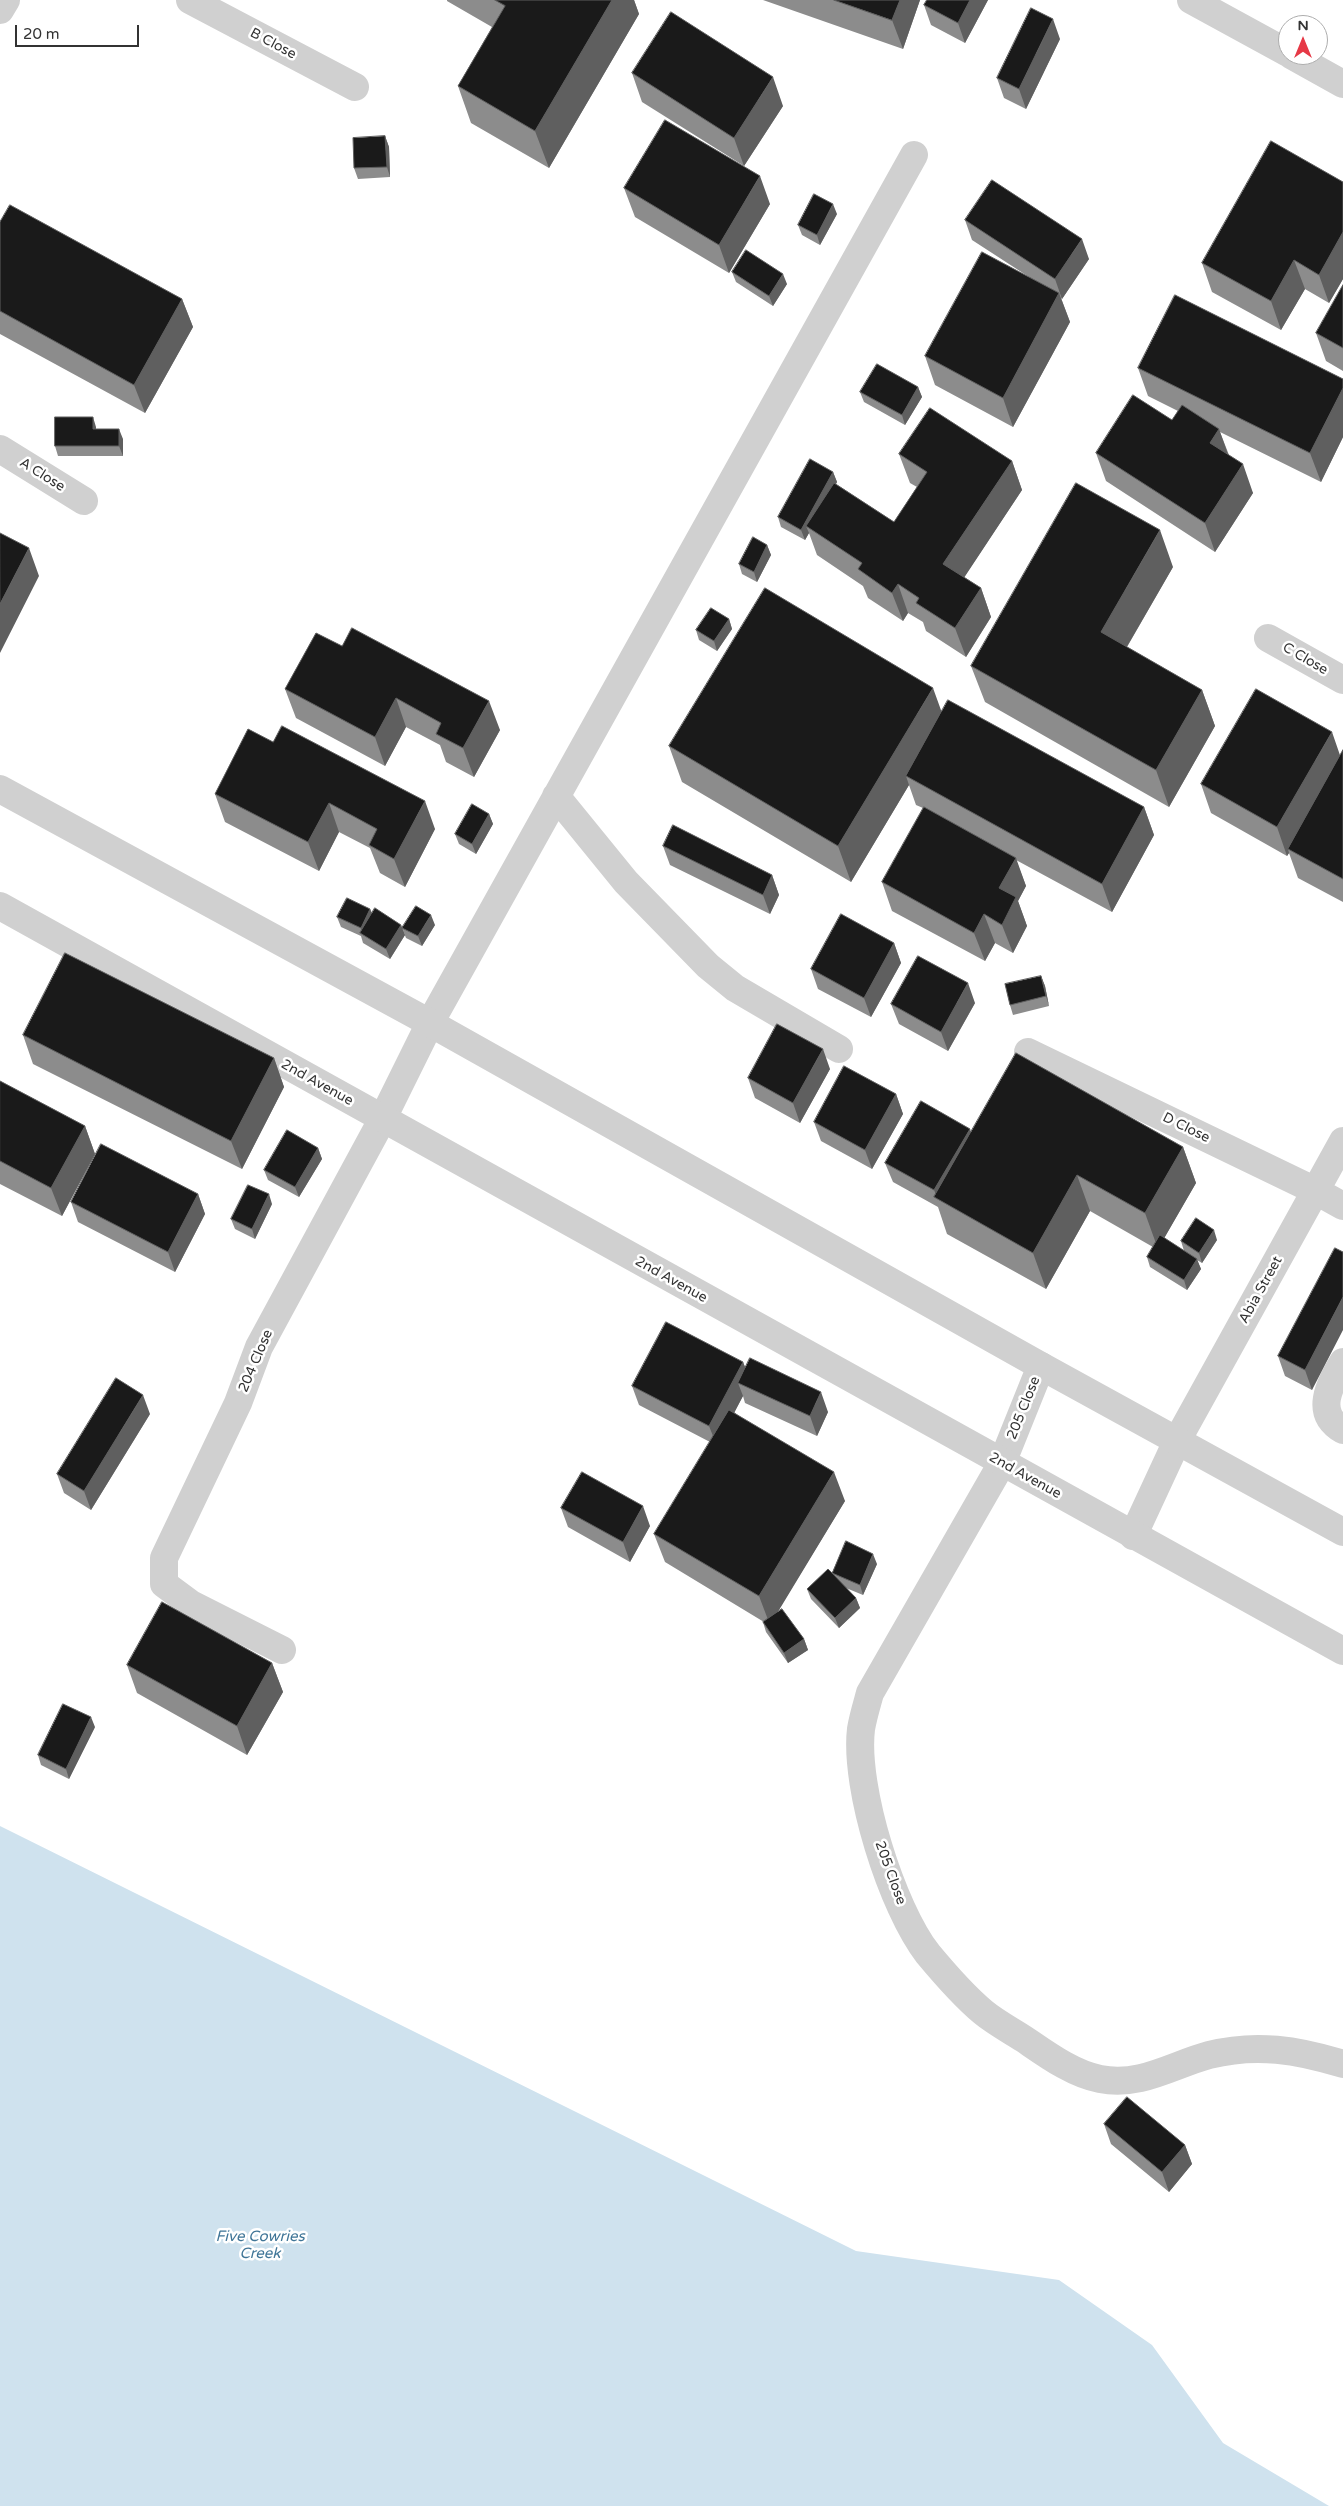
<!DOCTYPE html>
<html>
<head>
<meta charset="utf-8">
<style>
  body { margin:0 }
  #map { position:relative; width:1343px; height:2506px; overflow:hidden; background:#fff; font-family:"Varela Round",sans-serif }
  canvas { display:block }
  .north { position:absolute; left:1278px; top:15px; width:50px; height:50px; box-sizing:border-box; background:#fff; border:1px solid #adadad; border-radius:50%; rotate:0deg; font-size:14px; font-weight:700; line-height:20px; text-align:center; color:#333 }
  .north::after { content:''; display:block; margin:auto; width:18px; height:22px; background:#e63946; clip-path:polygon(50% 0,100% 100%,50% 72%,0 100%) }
  .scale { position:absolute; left:15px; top:25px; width:124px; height:22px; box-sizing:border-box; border:2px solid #333; border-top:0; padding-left:6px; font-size:15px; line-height:18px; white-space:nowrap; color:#333; -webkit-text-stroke:4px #fff; paint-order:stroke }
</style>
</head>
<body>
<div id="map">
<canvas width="1343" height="2506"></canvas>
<div class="north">N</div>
<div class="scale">20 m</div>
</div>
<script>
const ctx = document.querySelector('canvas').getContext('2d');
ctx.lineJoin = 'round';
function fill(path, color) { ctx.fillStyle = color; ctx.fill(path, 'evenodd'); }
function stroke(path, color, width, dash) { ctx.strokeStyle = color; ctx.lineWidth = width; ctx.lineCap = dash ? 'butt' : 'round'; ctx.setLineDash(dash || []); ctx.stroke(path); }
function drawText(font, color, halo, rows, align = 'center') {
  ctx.font = font + ' "Varela Round",sans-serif'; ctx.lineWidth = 5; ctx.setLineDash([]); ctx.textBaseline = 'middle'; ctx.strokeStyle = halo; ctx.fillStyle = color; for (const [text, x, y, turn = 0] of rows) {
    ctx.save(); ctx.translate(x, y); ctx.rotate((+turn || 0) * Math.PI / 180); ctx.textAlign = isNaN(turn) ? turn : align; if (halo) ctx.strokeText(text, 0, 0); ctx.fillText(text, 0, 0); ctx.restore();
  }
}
fill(new Path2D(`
  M0,1826l856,425 203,29 93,65 71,98 106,63h-1329z`), '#cfe2ee');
stroke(new Path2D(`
  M190,0l165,87
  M1191,0l97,53
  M0,10l6,-10
  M1291,55l52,29
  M0,449l84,52
  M1268,638l75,42
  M556,796l70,86 82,84 27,22 104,61
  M1028,1052l288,139 27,15
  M1343,1362c-14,24 -29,51 0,68
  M1041,1366l-39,97 -132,230c-3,11 -7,24 -9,36 -7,59 31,179 67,225 15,18 37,43 55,58 12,10 27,18 41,27 22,15 49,35 76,40 41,8 72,-14 109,-24 47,-12 89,-5 134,9
  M1133,1536l45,-97 165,-298
  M282,1650l-91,-46 -27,-20v-26l74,-155 21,-56 123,-227 48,-97 484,-868`), '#d0d0d0', 28);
stroke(new Path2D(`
  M0,789l430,234 611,343 302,166
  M0,906l1343,745`), '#d0d0d0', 28);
fill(new Path2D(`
  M447,0h187l5,14 -90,154 -78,-45 -13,-37 34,-59 -45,-26z
  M763,0h157l-17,49z
  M927,0h61l-23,43 -34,-18 -7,-20z
  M1060,39l-34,70 -22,-11 -7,-20z
  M632,73l151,33 -39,60 -102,-64z
  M385,136l4,11 1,30 -32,2 -4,-11z
  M1343,182v97l-14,24 -24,-14 -24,41 -69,-38 -10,-29z
  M624,188l146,16 -41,69 -94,-56z
  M837,214l-17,31 -18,-10 -4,-10z
  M965,220l124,39 -27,40 -1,-1 9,24 -57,105 -78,-42 -10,-29 104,-79 -57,-37z
  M0,222l182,77 11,28 -48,86 -145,-79z
  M732,272l55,12 -14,22 -37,-24z
  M1343,285v86l-17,-10 -10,-28z
  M1138,368l205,11v58l-22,45 -101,-50 9,23 24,38 -38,59 -109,-71 -10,-28 76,-33 6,-9 -30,-15z
  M918,387l4,10 -17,28 -41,-23 -4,-10z
  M96,427v2l27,10v17h-65l-3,-10z
  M899,454l113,7 10,29 -58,87 17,11 10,29 -25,40 -40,-26 -3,-9 -15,-9 -5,8 -35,-23 -5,-12 -46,-31 -8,-22 -4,7 -24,-13 -3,-10 55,-45 4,10 -1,2 58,38 23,-35 -7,-4z
  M767,545l4,10 -14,27 -15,-8 -3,-10z
  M1173,567l-46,80 75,43 13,36 -46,81 -184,-105 -14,-36z
  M729,619l3,10 -15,22 -18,-11 -3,-10z
  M316,633l184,97 -26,47 -28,-15 -6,-17 -34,-18 -21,39 -89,-48 -11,-29z
  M942,711l202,96 10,28 -42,77 -96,-52 10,26 -8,15 9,25 -14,27 -18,-10 -10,18 -93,-50 -10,-29 41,-74 -7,-3 -7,-20 -58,97 -169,-100 -13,-36z
  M248,729l187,100 -30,58 -25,-14 -10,-25 -31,-16 -20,39 -94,-49 -10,-28z
  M1343,750v152l-45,-24 -9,-25 -2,3 -76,-43 -10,-29 139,-29z
  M489,814l4,10 -17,30 -17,-10 -4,-10z
  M663,846l109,29 7,20 -9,19 -100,-49z
  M370,909l2,4 29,12 4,10 -15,24 -27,-16 -2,-7 -20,-9 -4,-10z
  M435,925l-13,21 -16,-8 -4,-10z
  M894,943l7,20 -30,54 -53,-28 -7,-20z
  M1041,976l4,10 4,20 -36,9 -3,-10z
  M975,1003l-27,48 -49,-27 -8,-20z
  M23,1035l251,23 10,29 -42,82 -209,-105z
  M830,1069l-30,54 -45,-25 -7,-20z
  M0,1081l85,45 10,28 -33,62 -62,-32z
  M896,1094l7,20 -31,55 -51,-28 -7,-19z
  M971,1132l212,15 13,36 -32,55 20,13 -3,-10 36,-1 -15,23 -5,-3 4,9 -14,21 -37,-23 -3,-10 6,-10 -63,-36 -44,78 -99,-55 -9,-27 -45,-25 -8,-19z
  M318,1148l4,11 -23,38 -31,-17 -4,-10z
  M198,1194l7,20 -30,58 -97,-50 -7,-20z
  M272,1204l-17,35 -20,-10 -4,-10z
  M1335,1248l-23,142 -27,-14 -7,-20z
  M743,1362l2,5 83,45 -11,24 -72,-33 -2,-7 -9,16 111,89 -68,111 27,27 4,11 -20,13 -22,-31 -3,-10h1l-99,-60 -11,-28 56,-92 -71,-37 -7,-19z
  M150,1414l-59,96 -27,-17 -7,-19z
  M561,1508l89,18 -20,36 -62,-35z
  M877,1564l-14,31 -17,-7 10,10 4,10 -21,20 -28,-29 -4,-10 25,-16z
  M272,1663l11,29 -36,63 -110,-62 -10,-28z
  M95,1727l-26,52 -28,-14 -3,-10z
  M1104,2124l81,21 7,19 -23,28 -58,-48z`), '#8c8c8c');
fill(new Path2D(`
  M612,0h22l5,14 -90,154 -14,-37z
  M900,0h20l-17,49 -11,-29z
  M970,0h18l-23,43 -7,-20z
  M1053,19l7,20 -34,70 -7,-20z
  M773,77l10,29 -39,60 -10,-28z
  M385,136l4,11 1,30 -3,-10z
  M760,176l10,28 -41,69 -10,-28z
  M833,204l4,10 -17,31 -3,-10z
  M1343,232v47l-14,24 -10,-28z
  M1082,239l7,20 -27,40 -7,-20z
  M1294,260l11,29 -24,41 -10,-29z
  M783,274l4,10 -14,22 -4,-10z
  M1059,293l11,29 -57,105 -10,-29z
  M182,299l11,28 -48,86 -11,-28z
  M918,387l4,10 -17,28 -3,-10z
  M1343,388v49l-22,45 -11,-29z
  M93,417l3,10v12l-3,-10z
  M119,429l4,10v17l-4,-10z
  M1219,429l10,28 -19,-14z
  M1012,461l10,29 -68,103 -11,-29z
  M1243,464l10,29 -38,59 -10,-29z
  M833,472l4,10 -26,47 -5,-3 3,7 -4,7 -4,-10z
  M1160,530l13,37 -59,102 -13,-37z
  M767,545l4,10 -14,27 -3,-10z
  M29,548l10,28 -39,77v-49z
  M898,584l10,29 -5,8 -11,-28z
  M981,588l10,29 -25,40 -11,-29z
  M729,619l3,10 -15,22 -3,-10z
  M933,688l13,36 -40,52 3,9 -58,97 -13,-36z
  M1202,690l13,36 -46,81 -13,-37z
  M396,698l10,29 -21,39 -10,-29z
  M489,701l11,29 -26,47 -11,-29z
  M1332,732l10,29 -54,88 1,4 -2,3 -10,-29z
  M425,801l10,28 -30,58 -11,-28z
  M329,803l10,29 -20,39 -11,-29z
  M1144,807l10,28 -42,77 -10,-28z
  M489,814l4,10 -17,30 -4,-10z
  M1016,858l10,28 -8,15 9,25 -14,27 -11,-28 -3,-37z
  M772,875l7,20 -9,19 -7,-19z
  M370,909l4,10 -11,16 -2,-7z
  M984,914l11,29 -10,18 -11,-28z
  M431,915l4,10 -13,21 -4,-10z
  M401,925l4,10 -15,24 -4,-10z
  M894,943l7,20 -30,54 -7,-19z
  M1041,976l4,10 4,20 -3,-10z
  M968,983l7,20 -27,48 -7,-19z
  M823,1049l7,20 -30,54 -7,-20z
  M274,1058l10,29 -42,82 -11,-28z
  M896,1094l7,20 -31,55 -7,-19z
  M85,1126l10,28 -33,62 -11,-28z
  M970,1129l7,20 -39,50 -4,-9z
  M1183,1147l13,36 -38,66 -13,-36z
  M318,1148l4,11 -23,38 -4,-10z
  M1077,1175l13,36 -44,78 -13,-36z
  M198,1194l7,20 -30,58 -7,-20z
  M269,1194l3,10 -17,35 -3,-10z
  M1214,1230l3,10 -15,23 -3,-10z
  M1197,1259l4,10 -14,21 -3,-10z
  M1343,1297v33l-31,60 -7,-20z
  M743,1362l8,20 -13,1 5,13 -26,50 -8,-20z
  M821,1392l7,20 -11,24 -7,-20z
  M143,1395l7,19 -59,96 -7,-19z
  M834,1472l11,29 -75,124 -11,-29z
  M643,1506l7,20 -20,36 -7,-20z
  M873,1554l4,10 -14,31 -3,-10z
  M856,1598l4,10 -21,20 -4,-10z
  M804,1639l4,11 -20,13 -4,-10z
  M272,1663l11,29 -36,63 -10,-29z
  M91,1717l4,10 -26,52 -3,-10z
  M1185,2145l7,19 -23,28 -7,-20z`), '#5f5f5f');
const building = new Path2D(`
  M495,0h117l-77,131 -77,-45 47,-80z
  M834,0h66l-8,20z
  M927,0h43l-12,23 -34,-18z
  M1031,8l22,11 -34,70 -22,-11z
  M671,12l102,65 -39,61 -102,-65z
  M665,120l95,56 -41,69 -95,-57z
  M385,136l2,31 -33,1 -1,-30z
  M1271,141l72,41v50l-24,43 -25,-15 -23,41 -69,-38z
  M992,180l90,59 -27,40 -90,-59z
  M814,194l19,10 -16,31 -19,-10z
  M10,205l172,94 -48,86 -134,-74v-89z
  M746,250l37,24 -14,22 -37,-24z
  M982,252l77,41 -56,105 -78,-42z
  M1343,285v63l-27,-15z
  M1175,295l168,84v9l-33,65 -172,-85z
  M877,364l41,23 -16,28 -42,-23z
  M1133,395l39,25 10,-15 37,24 -9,14 33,21 -38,59 -109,-70z
  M930,408l82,53 -69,103 38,24 -26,40 -39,-25 3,-5 -21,-14 -6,9 -34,-24 4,-6 -56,-37 28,-43 60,39 33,-50 -28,-18z
  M55,417h38v12h26v17h-64z
  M810,459l23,13 -32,58 -23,-13z
  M1076,483l84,47 -59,102 101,58 -46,80 -185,-104z
  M0,533l29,15 -29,56z
  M753,537l14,8 -13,27 -15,-8z
  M765,588l168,100 -95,158 -169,-100z
  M711,608l18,11 -15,22 -18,-11z
  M352,628l137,73 -26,47 -27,-14 5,-11 -45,-25 -21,39 -90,-48 31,-56 26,13z
  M1256,689l76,43 -55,95 -76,-43z
  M948,700l196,107 -42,77 -196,-108z
  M282,726l143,75 -31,58 -25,-14 8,-16 -48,-26 -21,39 -93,-48 33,-65 25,13z
  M1343,750v129l-55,-30z
  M472,804l17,10 -17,30 -17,-10z
  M924,807l92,51 -17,30 17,9 -14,28 -18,-11 -10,19 -92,-51z
  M673,825l99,50 -9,20 -100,-49z
  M347,898l23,11 -9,19 -24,-11z
  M416,906l15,9 -13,21 -16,-8z
  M375,908l26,17 -15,24 -26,-16z
  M841,914l53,29 -30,55 -53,-29z
  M65,953l209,105 -43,83 -208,-106z
  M918,956l50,27 -27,49 -50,-28z
  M1041,976l5,20 -36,9 -5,-21z
  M777,1024l46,25 -30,54 -45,-25z
  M1016,1053l167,94 -38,66 -68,-38 -44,78 -99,-56z
  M844,1066l52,28 -31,56 -51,-28z
  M0,1081l85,45 -34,62 -51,-27z
  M921,1101l49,28 -36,61 -49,-27z
  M287,1130l31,18 -23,39 -31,-17z
  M101,1144l97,50 -30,58 -97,-50z
  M248,1185l21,9 -17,35 -21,-10z
  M1196,1218l18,12 -15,23 -18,-12z
  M1160,1235l37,24 -13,21 -37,-23z
  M1335,1248l8,4v45l-38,73 -27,-14z
  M666,1322l77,40 -34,64 -77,-40z
  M750,1358l71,34 -11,24 -72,-33z
  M116,1378l27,17 -59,96 -27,-17z
  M729,1410l105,62 -75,124 -105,-62z
  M582,1472l61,34 -20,36 -62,-34z
  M846,1541l27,13 -13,31 -28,-12 24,25 -21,20 -28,-29 21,-20 4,4z
  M162,1602l110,61 -35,63 -110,-61z
  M782,1609l22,30 -20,14 -21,-31z
  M63,1704l28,13 -25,52 -28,-14z
  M1127,2097l58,48 -23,27 -58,-48z`);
fill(building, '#1a1a1a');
stroke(building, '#5f5f5f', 1);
drawText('14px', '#333', '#fff', [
  ["B Close",273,44,28],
  ["A Close",42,475,32],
  ["C Close",1305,659,30],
  ["2nd Avenue",317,1083,29],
  ["D Close",1186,1128,26],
  ["2nd Avenue",671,1280,29],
  ["Abia Street",1261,1290,-61],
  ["204 Close",256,1361,-67],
  ["205 Close",1024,1408,-68],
  ["2nd Avenue",1025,1476,29],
  ["205 Close",890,1873,70]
]);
drawText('italic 15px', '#3f7597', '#fff', [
  ["Five Cowries",260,2237],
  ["Creek",260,2254]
]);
</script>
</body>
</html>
